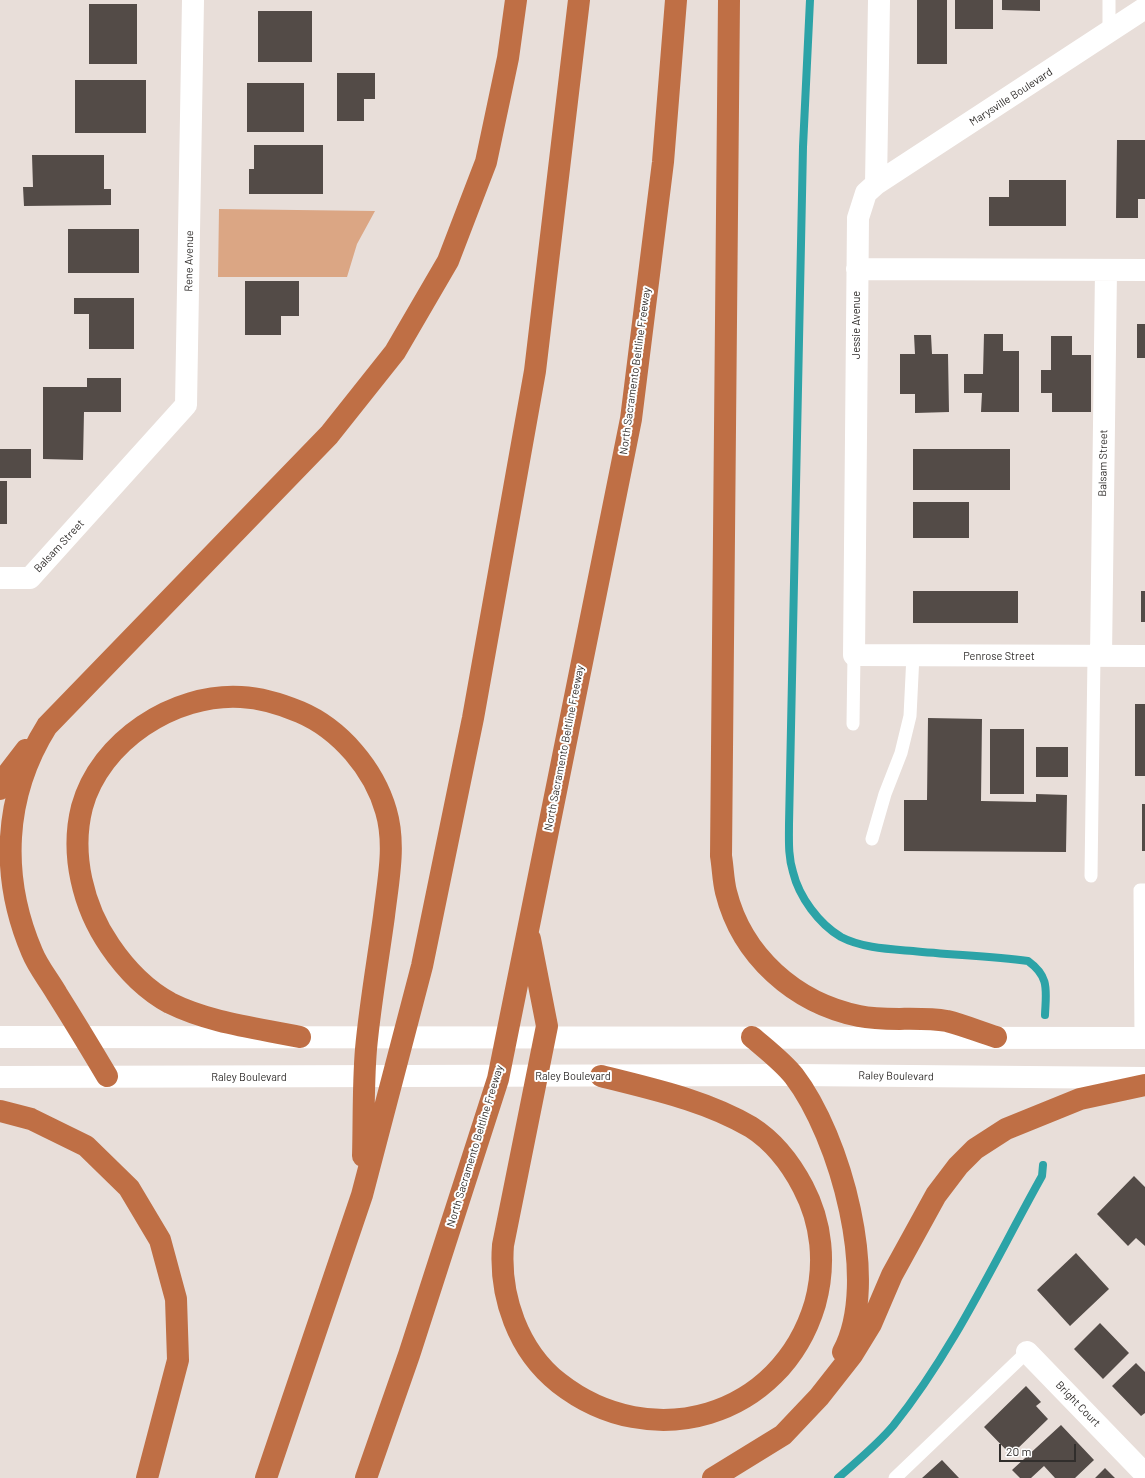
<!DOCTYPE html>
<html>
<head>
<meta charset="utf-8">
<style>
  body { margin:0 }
  #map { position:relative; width:1145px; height:1478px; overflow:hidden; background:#e8ded9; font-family:Barlow,sans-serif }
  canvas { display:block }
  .scale { position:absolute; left:999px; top:1444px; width:77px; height:18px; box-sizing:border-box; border:2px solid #312e2c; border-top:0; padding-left:5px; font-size:12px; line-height:14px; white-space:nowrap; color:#312e2c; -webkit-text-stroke:3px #fff; paint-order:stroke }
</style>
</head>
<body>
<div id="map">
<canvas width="1145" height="1478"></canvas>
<div class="scale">20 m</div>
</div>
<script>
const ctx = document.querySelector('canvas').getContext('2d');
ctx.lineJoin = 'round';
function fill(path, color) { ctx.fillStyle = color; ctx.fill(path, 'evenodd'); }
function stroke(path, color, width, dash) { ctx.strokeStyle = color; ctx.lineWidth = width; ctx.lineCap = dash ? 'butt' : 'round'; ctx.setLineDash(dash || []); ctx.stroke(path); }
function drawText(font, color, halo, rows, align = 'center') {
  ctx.font = font + ' Barlow,sans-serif'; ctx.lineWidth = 4; ctx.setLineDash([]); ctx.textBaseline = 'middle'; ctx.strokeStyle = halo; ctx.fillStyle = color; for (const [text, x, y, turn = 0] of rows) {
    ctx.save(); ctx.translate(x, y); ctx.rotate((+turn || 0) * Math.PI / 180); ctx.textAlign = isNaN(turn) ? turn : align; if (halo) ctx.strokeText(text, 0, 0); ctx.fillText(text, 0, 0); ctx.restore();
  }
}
fill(new Path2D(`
  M219,209l156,2 -18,33 -10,33h-129z`), '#dba684');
stroke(new Path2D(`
  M810,0l-7,147 -14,677c0,16 -1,32 4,48 6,25 26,52 48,65 21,11 48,12 72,14 38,4 77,5 115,10 22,16 18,29 17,54
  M838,1478c19,-17 39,-33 55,-52 61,-76 102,-166 149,-250l1,-11`), '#2ca3a7', 8);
fill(new Path2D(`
  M917,0h30v64h-30z
  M955,0h38v29h-38z
  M1002,0h38v11l-38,-1z
  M89,4h48v60h-48z
  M258,11h54v51h-54z
  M337,73h38v26h-11v22h-27z
  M75,80h71v53h-71z
  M247,83h57v49h-57z
  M1117,140h28v59h-7v19h-22z
  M254,145h69v49h-74v-25h5z
  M32,155h72v34h7v16l-87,1 -1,-19h10z
  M1009,180h57v46h-77v-29h20z
  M68,229h71v44h-71z
  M245,281h54v35h-18v19h-36z
  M74,298h60v51h-45v-35h-15z
  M1137,324h8v34h-8z
  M984,334h19v17h16v61h-38l1,-19h-18v-19h19z
  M914,335h17l1,19h16l1,58 -34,1v-19h-15v-40h15z
  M1051,336h21v19h19v57h-39v-19h-11v-23h10z
  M87,378h34v34h-37l-1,48 -40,-1v-72h44z
  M0,449h31v29h-31z
  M913,449h97v41h-97z
  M0,481h7v43h-7z
  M913,502h56v36h-56z
  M913,591h105v32h-105z
  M1141,591h4v31h-4z
  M1135,704h10v72h-10z
  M928,718l54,1 -1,82 55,1v-8l31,1 -1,57 -162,-1v-51h23z
  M990,729h34v65h-34z
  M1036,747h32v30h-32z
  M1142,804h3v47h-3z
  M1134,1176l11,11v59l-9,-8 -8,8 -31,-32z
  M1076,1253l33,36 -39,37 -33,-36z
  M1100,1323l29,30 -26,26 -29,-30z
  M1136,1363l9,9v41l-4,3 -29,-30z
  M1026,1386l15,16 -5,4 12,13 -37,36 -27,-28z
  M1061,1425l33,35 -19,18h-20l-11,-12 -13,12h-11l-8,-8z
  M942,1460l17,18h-37z
  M1105,1468l10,10h-20z`), '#534b47');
stroke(new Path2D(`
  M1109,33v-33
  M853,724l1,-69
  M872,839l13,-45 16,-41 9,-37 3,-61
  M1091,876l3,-220
  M1141,1038l-1,-148h5
  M895,1478l132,-126`), '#fff', 13);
stroke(new Path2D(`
  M879,0l-3,184 -10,9 -8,25 -4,437 291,1
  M876,184l269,-176
  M857,269l288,1
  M0,578h30l156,-173 7,-405
  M1101,656l5,-386
  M1027,1352l118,122`), '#fff', 22);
stroke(new Path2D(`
  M0,1037l1145,1
  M0,1077l794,-2 351,3`), '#fff', 22);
stroke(new Path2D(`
  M729,0l-8,856c2,12 2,24 5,36 16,64 69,111 133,124 28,6 59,0 88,5 16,4 33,11 49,16
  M0,789l6,-13 20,-26
  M530,939l17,87 -44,219c-4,51 15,106 56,138 92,72 222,35 256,-79 11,-40 7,-81 -12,-117 -12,-23 -30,-46 -52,-60 -46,-27 -99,-38 -150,-51
  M300,1037c-43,-9 -90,-14 -130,-34 -24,-13 -45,-35 -60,-57 -27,-39 -40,-92 -28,-139 18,-66 92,-114 159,-110 21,1 40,7 59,15 40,17 74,57 86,99 10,34 2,70 -2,105 -6,44 -14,89 -18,133 -3,36 -2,72 -3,107
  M752,1037c14,12 31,25 42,39 46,60 87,206 49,276
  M107,1076c-16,-27 -33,-55 -50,-82 -8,-14 -19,-27 -25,-42 -32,-75 -29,-156 15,-226l282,-291 66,-83 53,-91 38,-99 22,-104 8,-58
  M0,1111l31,8 55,27 43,42 31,52 16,59 2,61 -31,118
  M266,1478l96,-283 60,-229 51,-248 62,-347 44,-371
  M366,1478l43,-123 89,-276 133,-660 32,-257 13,-162
  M713,1478l70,-43 36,-38 33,-42 19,-31 21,-49 44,-80 22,-29 17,-17 31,-20 74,-30 65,-14`), '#bf6f45', 22);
drawText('11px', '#312e2c', '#fff', [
  ["Marysville Boulevard",1011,97,-33],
  ["Rene Avenue",189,261,-89],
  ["Jessie Avenue",856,325,-90],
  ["North Sacramento Beltline Freeway",635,371,-82],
  ["Balsam Street",1103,463,-89],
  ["Balsam Street",59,546,-47],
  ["Penrose Street",999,656],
  ["North Sacramento Beltline Freeway",564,748,-79],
  ["Raley Boulevard",573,1076],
  ["Raley Boulevard",896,1076,1],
  ["Raley Boulevard",249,1077],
  ["North Sacramento Beltline Freeway",475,1146,-73],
  ["Bright Court",1078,1404,46]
]);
</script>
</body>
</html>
